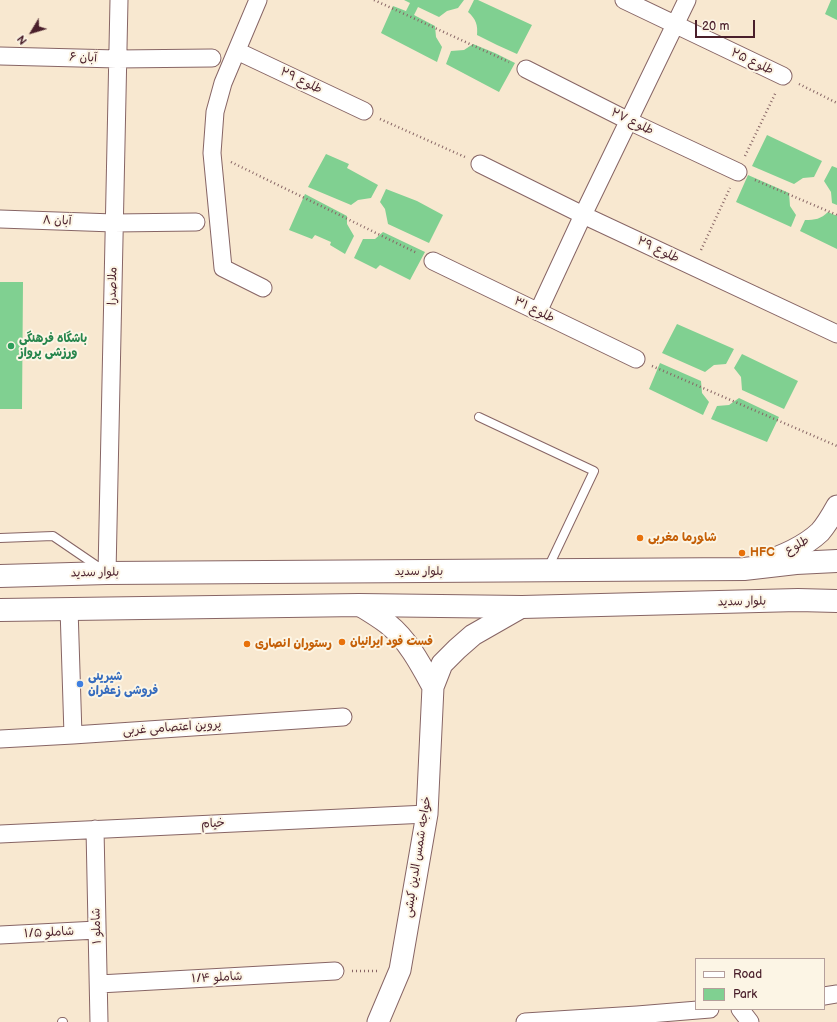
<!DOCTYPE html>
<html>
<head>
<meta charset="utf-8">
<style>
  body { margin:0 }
  #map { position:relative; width:837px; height:1022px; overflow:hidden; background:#f8e8d0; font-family:"Balsamiq Sans",sans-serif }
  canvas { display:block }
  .legend { position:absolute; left:695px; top:958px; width:130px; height:52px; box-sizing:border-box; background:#fcf5e5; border:1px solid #b59f9b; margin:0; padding:5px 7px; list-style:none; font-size:12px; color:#4a1f2b }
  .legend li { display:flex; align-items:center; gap:8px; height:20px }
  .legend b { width:20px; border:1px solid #b59f9b }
  .north { position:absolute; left:12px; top:12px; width:40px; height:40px; -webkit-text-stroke:3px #fcf5e5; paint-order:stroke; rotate:232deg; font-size:11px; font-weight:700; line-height:16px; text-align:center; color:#4a1f2b }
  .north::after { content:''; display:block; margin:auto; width:14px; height:18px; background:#4a1f2b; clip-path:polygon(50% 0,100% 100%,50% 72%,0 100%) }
  .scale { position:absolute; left:695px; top:20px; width:60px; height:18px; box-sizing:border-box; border:2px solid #4a1f2b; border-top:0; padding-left:5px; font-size:12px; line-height:14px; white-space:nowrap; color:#4a1f2b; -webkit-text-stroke:3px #fcf5e5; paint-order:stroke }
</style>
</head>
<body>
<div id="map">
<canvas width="837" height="1022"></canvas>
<ul class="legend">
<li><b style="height:5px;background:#fff"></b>Road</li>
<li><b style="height:11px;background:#80d091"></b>Park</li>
</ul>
<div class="north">N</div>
<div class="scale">20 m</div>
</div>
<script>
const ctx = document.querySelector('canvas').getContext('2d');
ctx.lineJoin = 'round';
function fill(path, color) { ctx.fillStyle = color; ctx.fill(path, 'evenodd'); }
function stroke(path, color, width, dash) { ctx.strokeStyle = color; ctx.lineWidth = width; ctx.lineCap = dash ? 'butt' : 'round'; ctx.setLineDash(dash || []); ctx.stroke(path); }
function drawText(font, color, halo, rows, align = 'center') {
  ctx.font = font + ' "Balsamiq Sans","Playpen Sans Arabic",sans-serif'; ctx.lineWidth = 4; ctx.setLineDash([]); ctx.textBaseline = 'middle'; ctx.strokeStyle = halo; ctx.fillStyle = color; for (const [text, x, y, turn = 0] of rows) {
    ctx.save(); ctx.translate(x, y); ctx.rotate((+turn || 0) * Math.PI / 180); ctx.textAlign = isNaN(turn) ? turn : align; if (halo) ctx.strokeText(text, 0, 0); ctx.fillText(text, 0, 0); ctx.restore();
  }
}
fill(new Path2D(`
  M404,0h60l-6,8 -11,3 -8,6 -21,-10 -4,8 21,11 1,11 6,10 -5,15 -56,-29 12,-27 13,5 4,-8z
  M474,0h4l54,25 -15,29 -20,-9 -20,-10c1,-10 -1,-16 -9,-23z
  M831,0h6v20l-12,-6z
  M473,44l22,9 20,10 -16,29 -53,-28 5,-13 13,-1z
  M767,135l55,26 -8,16 -11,1 -9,6 -42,-18z
  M326,154l23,10 -2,4 31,17 -7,13 -13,2 -7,5 -43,-18z
  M832,166l5,2v37l-5,-2 -1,-11 -7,-11z
  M748,175l41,18 1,13 6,9 -5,12 -55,-25z
  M386,189l31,12 26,14 -14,28 -41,-19 -3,-15 -5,-7z
  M305,194l42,22v8l7,12 -9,18 -15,-9 1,-3 -16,-7 -3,4 -23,-9z
  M828,212l9,4v33l-37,-18 5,-11c10,0 16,-1 23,-8z
  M383,232l42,20 -15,28 -30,-15 -4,4 -22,-11 9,-19h12z
  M0,282h23l-1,127h-22z
  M677,324l57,25 -8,15 -12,1 -9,7 -43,-19z
  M742,354l56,27 -14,28 -42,-19 -1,-13 -7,-9z
  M660,363l41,18 1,12 7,9 -6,13 -54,-26z
  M739,398l40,19 -12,25 -56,-23 6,-13 12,-1z`), '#80d091');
const service = new Path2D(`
  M479,417l115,54 -46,97
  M0,538l53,-2 47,32
  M62,1022h1`);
const minor = new Path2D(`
  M258,0l-35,83 -8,29 -3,41 11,115 40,20
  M624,0l159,76
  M237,51l127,60
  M0,56l117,3 95,-1
  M526,69l103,52 109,51
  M480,164l103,51 254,119
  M0,219l114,4 82,-1
  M433,261l203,98
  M538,312l45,-97 104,-215
  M107,573l12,-573
  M69,608l4,127
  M0,739l73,-4 270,-18
  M95,829l4,193
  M0,834l427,-20
  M0,935l97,-5
  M99,984l236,-13
  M824,996l13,-2
  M740,1009l10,13
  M525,1022l112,-7 73,-6`);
const tertiary = new Path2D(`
  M760,564c21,-8 43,-16 60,-32 7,-8 12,-17 17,-26
  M359,605c10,6 20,12 29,19 20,16 33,41 45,63
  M378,1022l22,-52 27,-156 6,-127 9,-23 15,-15 16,-14 49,-28`);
const secondary = new Path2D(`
  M0,576l107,-3 637,-4 52,-6 41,-2
  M0,610l359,-5 163,2 276,-7 39,1`);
stroke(service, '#876565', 10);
stroke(minor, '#876565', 19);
stroke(tertiary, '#876565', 23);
stroke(secondary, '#876565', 24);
stroke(new Path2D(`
  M374,0l135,62
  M799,84l38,19
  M380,119l85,38
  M745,156l31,-64
  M231,162l186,91
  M755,180l82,35
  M701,250l29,-62
  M652,366l185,80
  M352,971h25`), '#876565', 2.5, [1, 3]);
stroke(service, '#fff', 8);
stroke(minor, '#fff', 17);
stroke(tertiary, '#fff', 21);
stroke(secondary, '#fff', 22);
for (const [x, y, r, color] of [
  [11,346,4,"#2e9e5b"],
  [640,538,4,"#e8710a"],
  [742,553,4,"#e8710a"],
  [342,642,4,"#e8710a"],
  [247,644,4,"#e8710a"],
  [80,684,4,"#3f7fe0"]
]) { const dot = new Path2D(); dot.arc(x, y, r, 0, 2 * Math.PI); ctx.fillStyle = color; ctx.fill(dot); stroke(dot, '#fcf5e5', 1.5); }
drawText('12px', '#4a1f2b', '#fcf5e5', [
  ["آبان ۶",83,58,2],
  ["طلوع ۲۵",752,62,25],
  ["طلوع ۲۹",301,81,26],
  ["طلوع ۲۷",632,122,26],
  ["آبان ۸",57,221,2],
  ["طلوع ۲۹",658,250,25],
  ["ملاصدرا",113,286,-89],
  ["طلوع ۳۱",534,310,26],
  ["طلوع",797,546,-30],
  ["بلوار سدید",419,572],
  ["بلوار سدید",95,573,-1],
  ["بلوار سدید",742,602,-1],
  ["پروین اعتصامی غربی",172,728,-4],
  ["خیام",213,824,-3],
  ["خواجه شمس الدين كيشی",418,857,-81],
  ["شاملو ۱",97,926,-92],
  ["شاملو ۱/۵",49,933,-3],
  ["شاملو ۱/۴",217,978,-3]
]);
drawText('bold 12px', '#27864d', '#fcf5e5', [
  ["باشگاه فرهنگی",19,339],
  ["ورزشی پرواز",19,353]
], 'left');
drawText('bold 12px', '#c56008', '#fcf5e5', [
  ["شاورما مغربی",648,538],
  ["HFC",750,553],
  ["فست فود ایرانیان",350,642],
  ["رستوران انصاری",255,644]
], 'left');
drawText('bold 12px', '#366cbe', '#fcf5e5', [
  ["شیرینی",88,677],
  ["فروشی زعفران",88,691]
], 'left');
</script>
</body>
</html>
